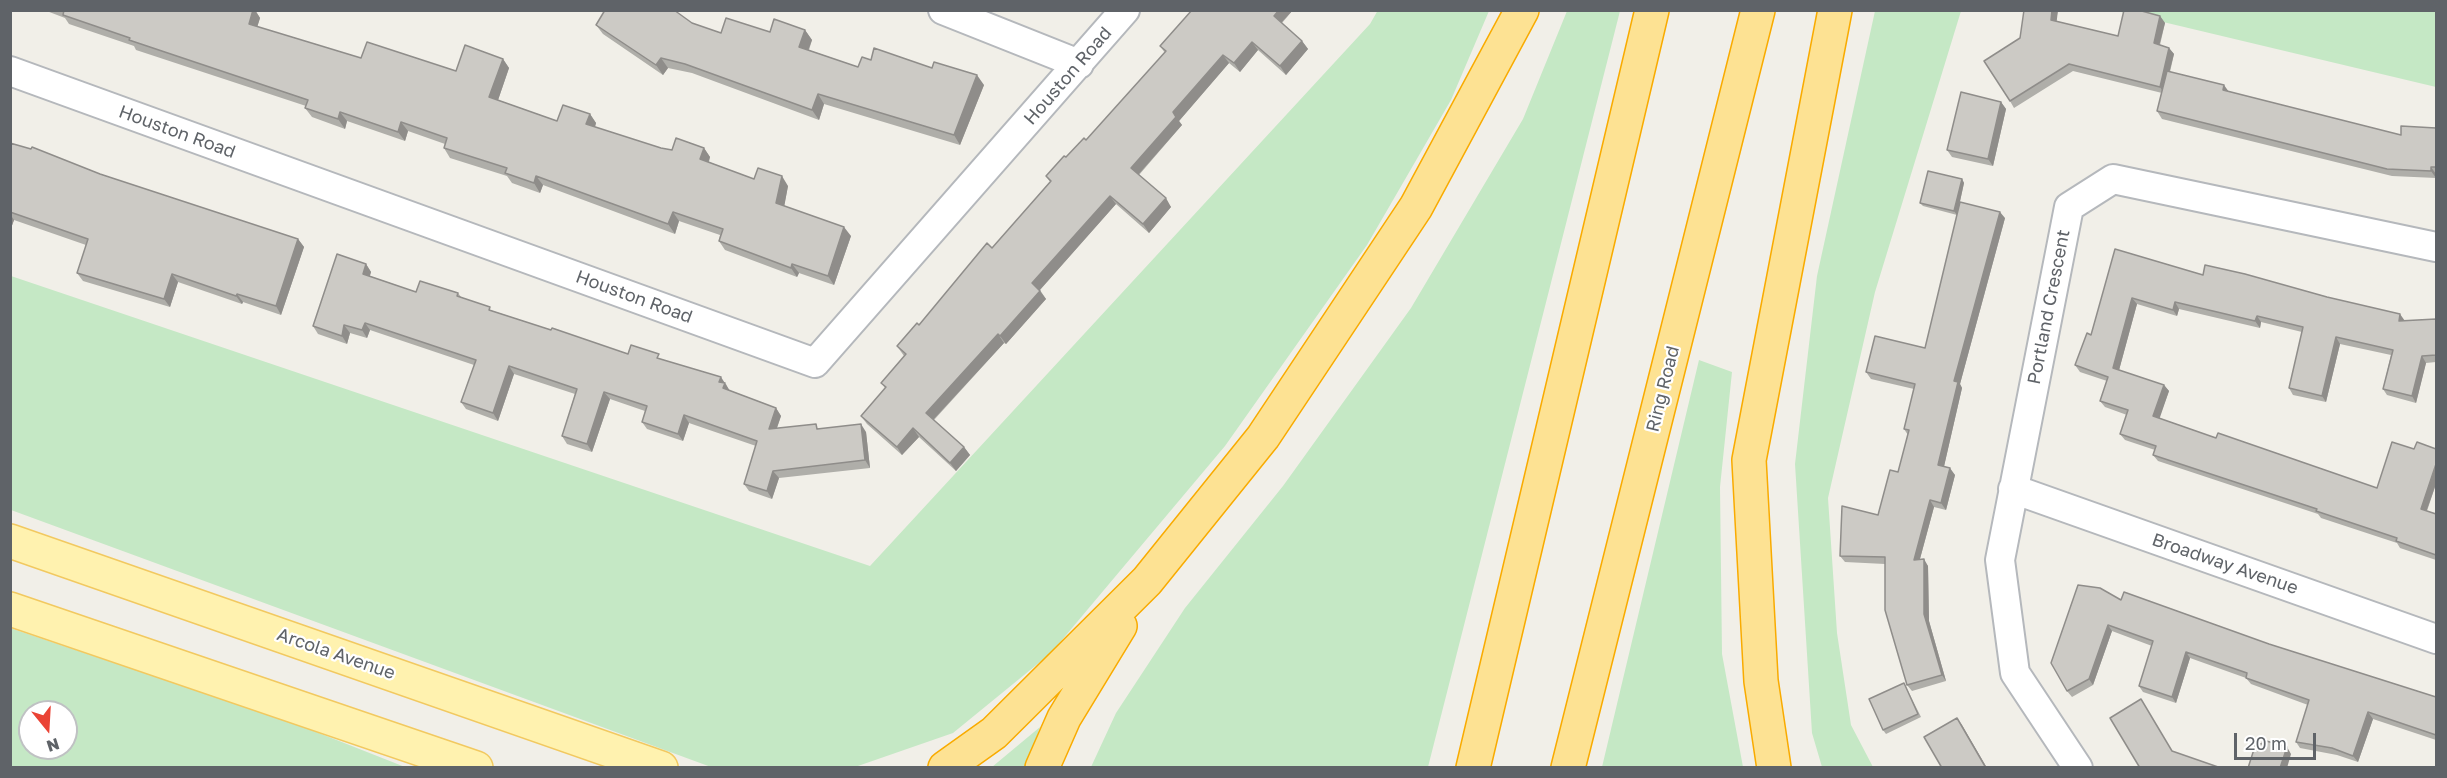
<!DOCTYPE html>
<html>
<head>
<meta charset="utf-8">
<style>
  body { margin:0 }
  #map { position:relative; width:2447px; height:778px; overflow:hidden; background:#f1efe8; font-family:"Golos Text",sans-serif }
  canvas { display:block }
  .frame { position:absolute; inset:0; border:12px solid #5f6368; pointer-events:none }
  .north { position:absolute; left:18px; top:700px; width:60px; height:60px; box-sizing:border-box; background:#fff; border:2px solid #bfc1c3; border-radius:50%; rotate:162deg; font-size:16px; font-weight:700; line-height:24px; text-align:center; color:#5f6368 }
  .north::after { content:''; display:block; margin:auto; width:21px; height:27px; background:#ea4335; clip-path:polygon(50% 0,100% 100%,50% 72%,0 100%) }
  .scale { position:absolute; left:2234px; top:733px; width:82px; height:27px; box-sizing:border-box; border:3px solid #5f6368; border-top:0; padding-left:8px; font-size:18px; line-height:21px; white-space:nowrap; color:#5f6368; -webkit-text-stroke:4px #fff; paint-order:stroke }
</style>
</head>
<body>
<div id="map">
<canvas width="2447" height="778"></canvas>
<div class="frame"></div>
<div class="north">N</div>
<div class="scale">20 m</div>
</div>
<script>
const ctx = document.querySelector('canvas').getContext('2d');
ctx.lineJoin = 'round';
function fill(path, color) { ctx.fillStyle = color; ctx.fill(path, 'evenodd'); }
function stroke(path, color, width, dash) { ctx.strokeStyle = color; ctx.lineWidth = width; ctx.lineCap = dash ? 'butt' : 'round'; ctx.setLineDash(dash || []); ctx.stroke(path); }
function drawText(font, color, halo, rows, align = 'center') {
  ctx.font = font + ' "Golos Text",sans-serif'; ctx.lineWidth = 4.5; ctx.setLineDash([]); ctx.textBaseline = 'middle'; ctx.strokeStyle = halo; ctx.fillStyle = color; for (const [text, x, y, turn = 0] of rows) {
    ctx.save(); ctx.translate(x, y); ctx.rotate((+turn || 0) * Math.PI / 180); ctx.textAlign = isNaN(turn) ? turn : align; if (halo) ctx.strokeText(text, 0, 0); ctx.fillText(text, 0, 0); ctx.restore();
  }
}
fill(new Path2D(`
  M1378,10l111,1 -38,89 -84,145 -142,201 -174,207 -98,80 -98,34h-144l-700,-257v-234l859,290 500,-542z
  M1567,11h53l-192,756h-337l25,-54 69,-105 98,-122 128,-178 112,-189z
  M1875,11h86l-86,281 -47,206 9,135 14,92 22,42h-51l-10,-34 -17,-269 22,-188z
  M2117,11h319v76z
  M1699,360l33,12 -12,115 2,167 21,113h-141z
  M10,628l281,94 114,45h-394zM30,712h36v36h-36z
  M1040,727l-14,40h-34z`), '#c5e8c5');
const street = new Path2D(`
  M943,10l136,54
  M10,71l805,292 310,-353
  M2013,489l423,150
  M2078,768l-63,-95 -15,-113 69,-353 44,-28 323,68`);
const primary = new Path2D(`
  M10,541l651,227
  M10,609l466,159`);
const highway = new Path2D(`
  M945,768l49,-35 153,-152 116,-144 153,-230 106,-197
  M1042,768l22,-50 56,-92
  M1473,768l179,-758
  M1568,768l190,-758
  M1774,768l-13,-87 -12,-221 86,-450`);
stroke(street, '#b5b8bc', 32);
stroke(primary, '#f2c960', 36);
stroke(highway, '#f9ab00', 36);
stroke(street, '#fff', 28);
stroke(primary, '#fff2af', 33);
stroke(highway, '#fde293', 33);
fill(new Path2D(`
  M44,10h211l5,8 -3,9 104,31 95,13 47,-12 6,9 -11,32 59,21 33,-7 6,9 -1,4 66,21 11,2 32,-2 6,9 -1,5 45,17 34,7 -4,20 67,30 -17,49 -35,-12 -2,4 -72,-27 -6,-9 1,-6 -41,-14 -4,13 -132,-49 -3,8 -28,-10 -5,-7 -57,-18 -6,-10 1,-4 -37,-13 -3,10 -58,-20 -2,8 -33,-12 -7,-9 1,-2 -170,-56 -2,-4 -65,-22 -4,-6z
  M1192,10h101l-11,13 20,18 6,8 -22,26 -28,-25 -18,22 -11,-9 -50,58 3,4 -43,50 32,32 -22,26 -33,-29 -76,86 6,9 -40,45 -2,-1 -70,77 30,27 6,8 -14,16 -37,-34 -17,18 -35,-31 -6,-8 24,-28 -4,-5 23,-27 -7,-10 22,-21 73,-77 58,-66 -4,-6 40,-36 79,-87 -5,-7z
  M2058,10l-2,11 62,15 42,-20 5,7 -5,22 9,3 5,6 -4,18 59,20 172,43 35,-7v50l-44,-2 -230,-57 -5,-8 5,-18 -89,-22 -59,37 -4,-7 10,-63z
  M692,23l29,10 49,-1 35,-2 7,10 -3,10 49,17 13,-7 61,8 52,17 -24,60 -136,-41 -5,16 -127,-47 -24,-5 -5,7 -60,-41 -7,-9z
  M2001,102l5,7 -13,57 -41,-9 -5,-7z
  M10,143l90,31 198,65 6,8 -23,68 -38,-13 -1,2 -64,-22 -8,25 -87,-26 -6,-8 9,-28 -72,-25 -4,11z
  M1962,179l2,4 -7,32 48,3 -45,166 2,4 -18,78 11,9 -9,35 -12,-3 -14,52 8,7 1,55 17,60 -34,10 -5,-6 -22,-121 -40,-2 -5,-6 38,-41 20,-43 10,-37 -4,-6 10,-40 -43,-10 -5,-7 59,-24 32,-133 -34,-9 -3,-3z
  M2115,249l88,26 202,46 31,-2v43l-10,1 -10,40 -29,-8 -4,-6 8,-34 -51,-11 -14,58 -33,-7 -4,-7 13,-56 -41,-10 -1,6 -81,-19 -2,7 -40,-12 -18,66 45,15 5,6 -10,27 57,20 161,50 59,-4 -9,27 9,3v46l-36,-12 -3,-5 -76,-25 -3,-4 -160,-53 -5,-6 2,-5 -30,-10 -5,-6 7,-19 -22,-8 -5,-6 7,-20 -27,-9 -5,-7 16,-30z
  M366,264l5,8 -1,4 46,16 42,1 3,4 32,14 58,19 77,24 34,5 64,25 3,6 47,18 5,8 -4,12 43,1 46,3 4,36 -91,10 -7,21 -23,-8 -5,-7 12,-38 -67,-23 -6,18 -36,-12 -5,-7 3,-11 -35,-12 -18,53 -25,-8 -5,-8 13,-42 -61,-20 -16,47 -32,-12 -5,-7 13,-37 -104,-35 -3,8 -17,-5 -3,11 -29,-10 -5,-8z
  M2121,600l148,44 167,53v43l-63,-21 -15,43 -21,-7 -37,-7 -4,-6 12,-37 -57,-21 -5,-6 -56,-20 -14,45 -33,-11 -4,-6 13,-40 -40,-15 -19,54 -21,12 -5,-6z
  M1904,683l17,34 -35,17 -3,-4z`), '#afaea9');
fill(new Path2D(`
  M253,10h2l5,8 -5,16 -6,-10z
  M1279,10h14l-13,14 -6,-8z
  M2052,10h6l-2,17 -5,-7z
  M2160,16l5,7 -7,27 -4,-7z
  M805,30l7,10 -6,16 -7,-9z
  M1302,41l6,8 -22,26 -6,-9z
  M1252,42l6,8 -18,22 -6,-9z
  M2169,48l5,6 -10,39 -4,-6z
  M1223,55l6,8 -50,58 3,4 -45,51 -6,-8 42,-56z
  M661,58l7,10 -5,7 -7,-10z
  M503,59l6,9 -13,38 -7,-9z
  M977,75l7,10 -24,60 -6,-10z
  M2224,85l5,7 -6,-2z
  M818,94l6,10 -5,16 -7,-10z
  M2001,102l5,7 -13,57 -5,-7z
  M340,112l7,9 -2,8 -7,-10z
  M590,114l6,9 -3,10 -7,-9z
  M401,122l7,9 -3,10 -7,-9z
  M704,148l6,9 -4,12 -6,-10z
  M2431,167l5,7v4l-5,-7z
  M536,176l7,9 -3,8 -6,-10z
  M782,176l6,10 -5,27 -7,-10z
  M1962,179l2,4 -7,32 -3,-4z
  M1110,196l6,8 -78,88 -6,-9z
  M1166,198l5,9 -22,26 -6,-9z
  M673,212l6,9 -4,13 -7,-10z
  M2000,212l5,6 -45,166 2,4 -19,83 -5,-6 16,-84z
  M10,214l4,6 -4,11z
  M844,227l7,9 -17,49 -6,-9z
  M298,239l6,8 -23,68 -5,-9z
  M366,264l5,8 -3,9 -5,-7z
  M792,264l7,9 -2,4 -6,-9z
  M172,274l6,8 -8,25 -6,-8z
  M1040,291l6,8 -40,45 -6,-8z
  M237,294l6,8 -1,2 -6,-8z
  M2132,298l5,6 -19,70 -5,-6z
  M2175,302l4,7 -2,7 -4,-6z
  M2400,314l5,7h-6z
  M2257,316l4,6 -1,6 -5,-7z
  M365,323l5,7 -3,8 -5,-8z
  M344,325l6,8 -3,11 -5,-8z
  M998,334l6,9 -72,78 -6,-8z
  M2336,337l4,7 -14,58 -4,-6z
  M2422,356l4,7 -10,40 -4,-7z
  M509,366l5,8 -16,47 -5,-8z
  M721,377l9,14 -2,4 -9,-13z
  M2164,385l5,6 -11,32 -5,-7z
  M604,392l6,7 -18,53 -5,-8z
  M776,408l5,8 -7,20 -5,-7z
  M684,415l5,8 -6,18 -5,-7z
  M861,424l5,8 4,36 -5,-8z
  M913,428l6,9 -17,18 -5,-8z
  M964,447l6,8 -14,16 -6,-8z
  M2436,464v20l-11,31 -4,-6z
  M1950,468l5,7 -9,35 -5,-7z
  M773,471l6,7 -7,21 -5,-8z
  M1930,500l4,7 -16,59 -4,-6z
  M1924,559l4,7 1,55 17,60 -4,-6 -18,-61z
  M2108,625l4,6 -19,54 -4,-6z
  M2186,652l4,6 -14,45 -4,-6z
  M2368,712l5,7 -15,43 -5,-6z
  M1957,718l5,7 25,43h-1z
  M2287,747l4,7 -4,14h-7z`), '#8f8d8a');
const building = new Path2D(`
  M64,10h189l-4,14 112,34 6,-16 89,29 9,-26 38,14 -14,38 68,24 6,-16 27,9 -4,10 75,24 11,2 4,-12 28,10 -4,11 54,20 4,-11 24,8 -6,27 68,24 -16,49 -36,-12 -1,4 -72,-27 4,-12 -50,-17 -5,12 -132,-48 -2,7 -29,-10 2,-5 -63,-20 3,-10 -46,-16 -3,10 -58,-20 -2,7 -33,-11 3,-8 -179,-60 1,-2 -67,-23z
  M605,10h69l18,13 29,10 5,-15 44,14 4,-13 31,11 -6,17 59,20 4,-10 9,3 3,-12 58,20 2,-6 43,13 -23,60 -136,-41 -6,16 -127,-46 -24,-6 -5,7 -60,-40z
  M1192,10h87l-5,6 28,25 -22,25 -28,-24 -18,21 -11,-8 -50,57 3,5 -45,51 35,30 -23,26 -33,-28 -78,87 8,8 -40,45 -2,-2 -72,79 38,34 -14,16 -37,-35 -16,19 -36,-31 25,-29 -5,-4 25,-29 -9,-8 20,-23 2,2 68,-82 5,5 59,-67 -5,-5 18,-20 2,1 18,-19 2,2 80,-89 -6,-5z
  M2024,10h28l-1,10 67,16 6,-26h14l22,6 -6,27 15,5 -9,39 -91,-23 -59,37 -26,-40 36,-23z
  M2167,71l57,14 -1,5 178,45v-9l35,2v39h-5v4l-44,-2 -230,-58z
  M1961,92l40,10 -13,57 -41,-9z
  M10,143l21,6 1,-2 68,27 198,65 -22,67 -39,-12 -1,2 -64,-22 -8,25 -87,-26 11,-34 -78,-27z
  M1928,171l34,8 -8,32 -34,-8z
  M1960,202l40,10 -46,169 4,1 -20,83 12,3 -9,35 -11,-3 -16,60 10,-1v55l18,61 -35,10 -22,-75v-53l-45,-1 2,-50 36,9 12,-45 8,2 11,-42 -5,-1 11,-45 -49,-12 9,-36 50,12z
  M2115,249l88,26 2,-10 40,9 82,23 73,17 -1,7 37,-2v36l-14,1 -10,40 -29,-7 10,-39 -57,-13 -14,59 -33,-8 14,-61 -46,-11 -2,5 -80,-19 -2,8 -41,-12 -19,70 51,17 -11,31 63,22 2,-5 159,55 15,-46 22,7 3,-7 19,7v15l-15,45 15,5v41l-40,-14 1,-3 -81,-27 1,-2 -164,-54 3,-9 -36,-12 8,-24 -28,-9 8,-24 -33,-12 12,-32 4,2z
  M337,254l29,10 -3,10 53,18 4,-11 38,12 -1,3 33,11 -1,3 62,20 1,-2 76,26 3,-9 28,9 -2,4 64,19 -2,5 6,1 -2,5 53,20 -7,21 47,-5 1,5 44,-5 4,36 -92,11 -6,20 -23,-7 13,-43 -73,-26 -6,19 -36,-12 5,-16 -43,-14 -17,52 -25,-8 15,-47 -68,-23 -16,47 -32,-11 15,-42 -111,-37 -3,7 -18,-5 -2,11 -29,-10z
  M2078,585l22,3 21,12 3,-8 145,52 167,53v38l-68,-23 -15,44 -21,-8 -36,-6 13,-42 -63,-22 1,-5 -61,-21 -14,45 -33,-11 14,-45 -45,-16 -19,54 -22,12 -16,-28z
  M1904,683l14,31 -35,16 -14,-31z
  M2141,699l31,52 49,17h-81l-30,-50z
  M1957,718l29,50h-44l-18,-31z
  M2263,740l24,7 -7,21h-32l8,-25 6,1z`);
fill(building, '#cccac5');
stroke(building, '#8f8d8a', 1.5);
drawText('18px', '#5f6368', '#fff', [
  ["Houston Road",1068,76,-49],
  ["Houston Road",177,132,20],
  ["Houston Road",634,297,20],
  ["Portland Crescent",2049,307,-79],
  ["Ring Road",1663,389,-76],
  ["Broadway Avenue",2225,564,19],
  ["Arcola Avenue",336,654,19]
]);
</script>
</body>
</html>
